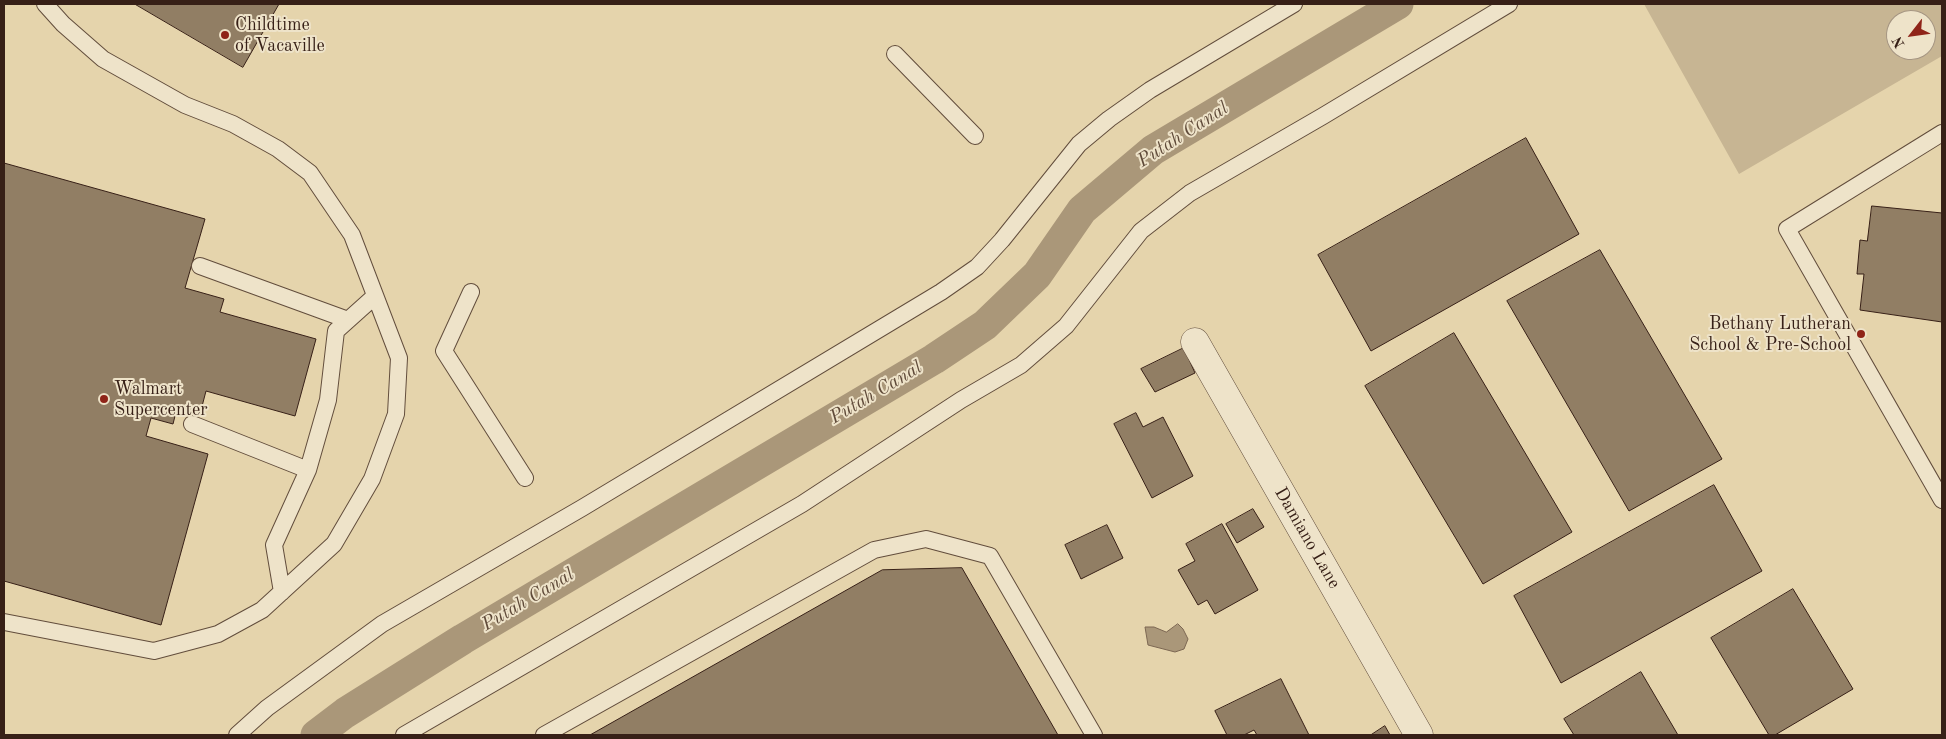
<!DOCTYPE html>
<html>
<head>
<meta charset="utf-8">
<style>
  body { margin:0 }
  #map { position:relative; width:1946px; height:739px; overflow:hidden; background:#e5d4ac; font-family:"Old Standard TT",serif }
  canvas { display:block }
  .frame { position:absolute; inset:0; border:5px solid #372017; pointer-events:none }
  .north { position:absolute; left:1886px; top:10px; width:50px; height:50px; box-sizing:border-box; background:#eee3c9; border:1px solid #a59582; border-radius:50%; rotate:240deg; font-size:14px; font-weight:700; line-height:20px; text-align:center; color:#372017 }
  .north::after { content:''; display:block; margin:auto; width:18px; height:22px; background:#8f2418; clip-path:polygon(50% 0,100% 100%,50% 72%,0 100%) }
</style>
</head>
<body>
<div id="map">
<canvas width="1946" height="739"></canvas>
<div class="frame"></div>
<div class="north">N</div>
</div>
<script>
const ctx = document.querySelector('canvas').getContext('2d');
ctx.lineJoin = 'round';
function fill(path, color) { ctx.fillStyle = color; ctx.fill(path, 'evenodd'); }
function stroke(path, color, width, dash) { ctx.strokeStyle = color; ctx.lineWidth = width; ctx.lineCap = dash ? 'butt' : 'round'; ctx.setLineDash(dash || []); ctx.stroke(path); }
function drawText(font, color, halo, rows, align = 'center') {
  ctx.font = font + ' "Old Standard TT",serif'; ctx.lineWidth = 4; ctx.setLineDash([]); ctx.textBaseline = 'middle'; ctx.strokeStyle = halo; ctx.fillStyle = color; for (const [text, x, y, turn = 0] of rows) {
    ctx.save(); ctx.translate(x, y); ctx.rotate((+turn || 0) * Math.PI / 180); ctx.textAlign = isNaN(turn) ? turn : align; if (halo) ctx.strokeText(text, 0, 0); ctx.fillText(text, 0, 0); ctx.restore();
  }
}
fill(new Path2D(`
  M1644,4h298v52l-203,118zM1896,20h30v30h-30z`), '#c7b593');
const water = new Path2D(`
  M1178,624l5,5 5,10 -4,10 -9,3 -27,-7 -3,-18h9l12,5z`);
fill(water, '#aa9779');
stroke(water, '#7c6752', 1);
stroke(new Path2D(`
  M316,735l29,-22 118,-74 471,-280 51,-34 52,-50 45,-65 71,-60 245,-146`), '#aa9779', 31);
const building = new Path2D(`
  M135,4h144l-36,63z
  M1526,138l53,96 -208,117 -53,-96z
  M4,163l201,56 -20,69 39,11 -4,13 96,27 -21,77 -89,-25 -6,23 -23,-6 -4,16 -22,-6 -5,18 62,18 -47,171 -157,-44z
  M1872,206l70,7v109l-82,-12 4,-36h-7l3,-34 7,1z
  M1600,250l122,209 -93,52 -122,-210z
  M1454,333l118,199 -89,52 -118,-198z
  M1184,348l11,25 -40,19 -14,-23z
  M1136,413l7,14 20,-10 30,59 -41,22 -38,-74z
  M1714,485l48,86 -201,112 -47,-87z
  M1253,509l11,18 -27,16 -11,-19z
  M1222,524l36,66 -43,24 -8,-14 -9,5 -20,-35 17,-9 -9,-17z
  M1107,525l16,33 -42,21 -16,-34z
  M962,568l96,167h-468l292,-165z
  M1793,589l60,100 -78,46h-6l-58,-97z
  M1641,672l37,63h-104l-10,-16z
  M1281,679l28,56h-52l-3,-5 -10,5h-17l-12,-24z
  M1385,726l5,9h-19z`);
fill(building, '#917e64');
stroke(building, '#372017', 1);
const service = new Path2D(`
  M895,54l80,82
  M1942,133l-155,96 155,271
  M200,266l148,54
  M471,292l-27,59 81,127
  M192,424l116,46
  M282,592l-8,-47 34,-75 20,-70 8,-69 39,-35
  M4,622l150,29 64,-17 44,-24 72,-66 38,-65 24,-65 3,-56 -47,-123 -42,-62 -32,-24 -45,-25 -48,-19 -82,-46 -40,-35 -18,-20
  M237,735l30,-27 115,-84 200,-116 359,-216 36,-25 25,-27 77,-96 30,-25 41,-29 144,-86
  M404,735l398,-231 159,-104 60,-35 45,-39 75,-95 49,-38 133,-77 186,-112
  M544,735l330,-185 52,-11 64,17 104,179`);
const minor = new Path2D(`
  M1195,342l224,393`);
stroke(service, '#624d3c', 18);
stroke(minor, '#624d3c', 29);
stroke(service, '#eee3c9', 16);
stroke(minor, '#eee3c9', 28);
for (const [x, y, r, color] of [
  [225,35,5,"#8f2418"],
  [1861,334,5,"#8f2418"],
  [104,399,5,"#8f2418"]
]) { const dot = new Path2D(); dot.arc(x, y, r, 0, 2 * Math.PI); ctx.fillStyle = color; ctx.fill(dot); stroke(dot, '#eee3c9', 2); }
drawText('18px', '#372017', '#eee3c9', [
  ["Childtime",235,25],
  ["of Vacaville",235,46],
  ["Bethany Lutheran",1851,324,"right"],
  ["School & Pre-School",1851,345,"right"],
  ["Walmart",114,389],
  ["Supercenter",114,410]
], 'left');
drawText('18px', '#372017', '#eee3c9', [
  ["Damiano Lane",1307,538,60]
]);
drawText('italic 19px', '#5f4a39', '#eee3c9', [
  ["Putah Canal",1183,135,-33],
  ["Putah Canal",876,393,-31],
  ["Putah Canal",528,600,-31]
]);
</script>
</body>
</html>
